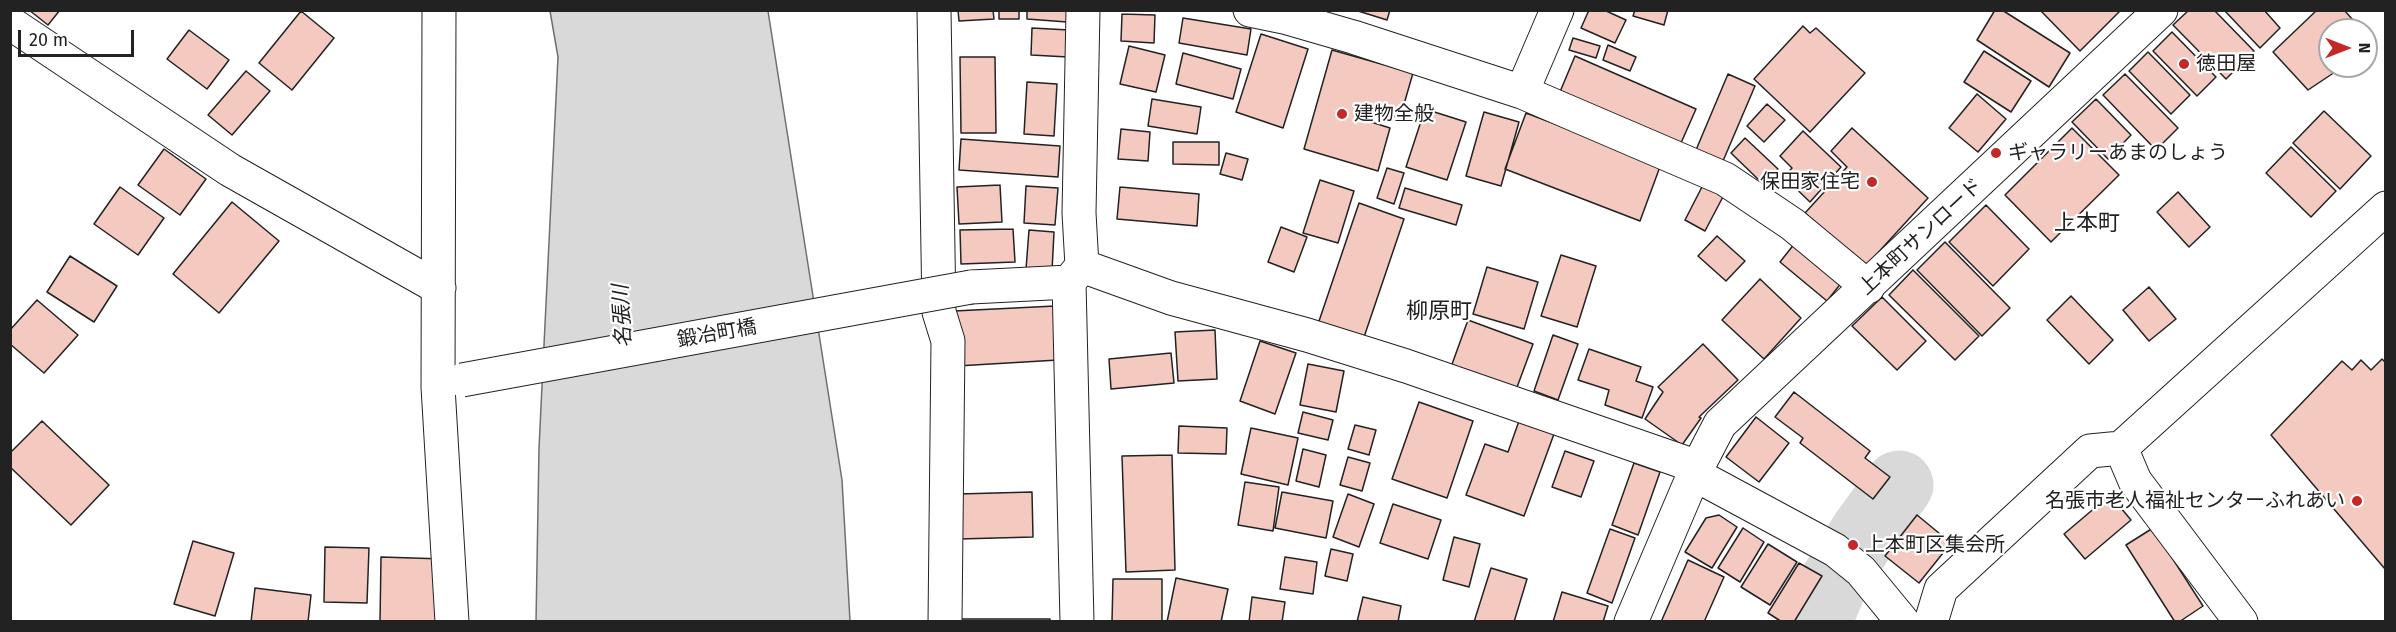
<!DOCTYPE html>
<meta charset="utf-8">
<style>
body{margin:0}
#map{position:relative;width:2396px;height:632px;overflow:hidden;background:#fff;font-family:"Fira Sans",sans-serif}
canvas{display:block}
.frame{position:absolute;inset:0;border:12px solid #222;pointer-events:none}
.north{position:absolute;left:2318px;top:18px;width:60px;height:60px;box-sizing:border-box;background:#fff;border:2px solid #a7a7a7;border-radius:50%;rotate:90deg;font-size:16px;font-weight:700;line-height:24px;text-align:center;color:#222}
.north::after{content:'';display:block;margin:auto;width:21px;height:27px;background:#c62828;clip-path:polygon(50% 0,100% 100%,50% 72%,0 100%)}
.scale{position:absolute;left:18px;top:30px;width:116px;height:27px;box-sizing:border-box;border:3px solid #222;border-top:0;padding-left:8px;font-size:18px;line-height:21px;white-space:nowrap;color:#222;-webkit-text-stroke:4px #fff;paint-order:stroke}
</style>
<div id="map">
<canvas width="2396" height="632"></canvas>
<div class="frame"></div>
<div class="north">N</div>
<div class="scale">20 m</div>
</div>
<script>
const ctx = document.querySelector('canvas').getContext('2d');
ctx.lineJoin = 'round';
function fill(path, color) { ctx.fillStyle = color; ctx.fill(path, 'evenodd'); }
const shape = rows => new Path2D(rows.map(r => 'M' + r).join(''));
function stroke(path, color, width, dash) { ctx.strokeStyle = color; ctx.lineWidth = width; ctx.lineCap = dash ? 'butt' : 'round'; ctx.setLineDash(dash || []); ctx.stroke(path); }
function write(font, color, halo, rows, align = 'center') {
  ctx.font = font + ' "Fira Sans","Noto Sans JP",sans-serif'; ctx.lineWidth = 4.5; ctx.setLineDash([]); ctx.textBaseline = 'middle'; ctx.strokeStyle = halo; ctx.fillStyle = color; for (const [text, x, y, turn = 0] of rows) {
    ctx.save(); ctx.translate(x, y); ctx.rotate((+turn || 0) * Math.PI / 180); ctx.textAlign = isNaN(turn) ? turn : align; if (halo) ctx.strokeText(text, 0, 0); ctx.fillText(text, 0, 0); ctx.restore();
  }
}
const water = shape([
 [550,11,768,11,842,480,850,621,536,622,539,448,558,57,550,11]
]);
fill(water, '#d9d9d9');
stroke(water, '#6f6f6f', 1.5);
stroke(shape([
 [1817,622,1834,582,1864,533,1899,485]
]), '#d9d9d9', 69);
const building = shape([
 [29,10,60,10,48,25,29,10],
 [958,10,993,10,994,19,959,21,958,10],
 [999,10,1019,10,1019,19,999,19,999,10],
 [1027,10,1068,10,1067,22,1027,19,1027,10],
 [1355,10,1390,10,1387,20,1355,10],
 [1589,10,1604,10,1626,20,1615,43,1581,28,1589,10],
 [1635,10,1668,10,1664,25,1633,16,1635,10],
 [1995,10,2002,10,2070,53,2049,87,1977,40,1995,10],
 [2040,10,2121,10,2080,51,2040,10],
 [2189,10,2214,10,2254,51,2226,79,2173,25,2189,10],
 [2224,10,2264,10,2280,28,2260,48,2224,10],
 [2317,10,2344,10,2362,30,2330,30,2330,66,2344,66,2308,90,2273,52,2317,10],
 [301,11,334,38,292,90,259,63,301,11],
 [1122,14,1155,15,1154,43,1121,41,1122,14],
 [1183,18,1251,29,1247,55,1179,43,1183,18],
 [1803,26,1810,33,1816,28,1865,73,1810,132,1754,79,1803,26],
 [1032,28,1069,30,1068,57,1031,55,1032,28],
 [189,30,229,60,207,89,167,59,189,30],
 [2172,32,2216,77,2197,96,2153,51,2172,32],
 [1261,34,1308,49,1283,128,1236,112,1261,34],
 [1573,38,1600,46,1596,58,1569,50,1573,38],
 [1608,45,1636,57,1630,71,1603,60,1608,45],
 [1129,46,1165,55,1156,92,1120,84,1129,46],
 [1332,50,1413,73,1400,118,1371,110,1368,121,1390,128,1378,171,1304,149,1332,50],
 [1984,51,2031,81,2011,112,1964,82,1984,51],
 [2148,52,2190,95,2171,114,2129,71,2148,52],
 [1183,53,1241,69,1233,99,1176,84,1183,53],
 [1575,56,1696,109,1677,152,1557,99,1575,56],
 [960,57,995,57,996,133,961,133,960,57],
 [246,71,270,91,232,135,208,115,246,71],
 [1728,74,1755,86,1723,161,1696,150,1728,74],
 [2125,74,2178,128,2156,150,2103,95,2125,74],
 [1027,82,1057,84,1054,136,1024,134,1027,82],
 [1977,94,2006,119,1978,152,1949,128,1977,94],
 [1152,99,1201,107,1197,134,1148,126,1152,99],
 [2096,99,2131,135,2108,159,2072,122,2096,99],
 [1767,104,1785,120,1764,142,1747,126,1767,104],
 [1425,109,1466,122,1447,180,1406,167,1425,109],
 [2324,111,2371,156,2340,189,2293,143,2324,111],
 [1484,112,1519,122,1501,186,1466,176,1484,112],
 [1526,113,1661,164,1640,221,1505,169,1526,113],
 [1852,128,1928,198,1864,268,1805,213,1847,167,1831,151,1852,128],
 [2072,128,2119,175,2051,242,2005,195,2072,128],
 [1121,129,1150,132,1148,161,1118,159,1121,129],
 [1803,131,1841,167,1810,202,1784,177,1792,168,1780,156,1803,131],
 [1745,138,1778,169,1763,184,1731,153,1745,138],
 [961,139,1060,146,1058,177,959,170,961,139],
 [1173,142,1219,142,1219,165,1173,164,1173,142],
 [2291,147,2336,191,2311,217,2266,173,2291,147],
 [164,149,206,179,180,215,138,185,164,149],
 [1226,153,1248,159,1242,180,1220,174,1226,153],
 [1387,168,1404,173,1394,204,1377,198,1387,168],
 [1320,180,1354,191,1338,243,1303,233,1320,180],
 [1705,181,1726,191,1705,231,1685,220,1705,181],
 [1000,185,1002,222,959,224,957,187,1000,185],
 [1026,186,1058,188,1055,225,1024,223,1026,186],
 [120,187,164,218,138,255,94,224,120,187],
 [1120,187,1199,194,1197,226,1117,219,1120,187],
 [1405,188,1462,205,1456,225,1399,208,1405,188],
 [2178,192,2210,227,2189,247,2157,212,2178,192],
 [232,202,279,241,219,313,173,274,232,202],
 [1359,203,1404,219,1361,346,1316,330,1359,203],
 [1986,205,2029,249,1993,286,1949,242,1986,205],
 [1281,227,1307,237,1294,272,1268,262,1281,227],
 [1013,229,1015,262,961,264,960,230,1013,229],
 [1029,230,1054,232,1052,271,1026,269,1029,230],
 [1717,236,1745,261,1726,281,1698,256,1717,236],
 [1945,242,2010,308,1982,336,1917,270,1945,242],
 [1795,243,1842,282,1827,301,1780,262,1795,243],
 [1561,255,1596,266,1577,327,1541,316,1561,255],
 [70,256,117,286,94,322,47,292,70,256],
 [1487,267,1538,282,1524,329,1473,314,1487,267],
 [1913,270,1979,336,1955,360,1889,295,1913,270],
 [1760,279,1801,318,1764,359,1722,320,1760,279],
 [2149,287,2176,319,2149,341,2123,310,2149,287],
 [2071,296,2113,340,2089,364,2047,320,2071,296],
 [1882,297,1926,341,1897,370,1852,326,1882,297],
 [37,300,78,335,44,373,10,344,10,330,37,300],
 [1055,306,1058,360,957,366,954,311,1055,306],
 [1468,320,1533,344,1516,390,1451,367,1468,320],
 [1215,330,1217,379,1178,381,1175,332,1215,330],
 [1553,335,1578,344,1558,400,1534,391,1553,335],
 [1260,341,1296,353,1275,414,1240,401,1260,341],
 [1703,344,1738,380,1699,417,1701,418,1682,445,1645,419,1663,392,1658,387,1703,344],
 [1589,349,1641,367,1636,381,1653,387,1642,418,1605,405,1609,390,1578,380,1589,349],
 [1171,353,1174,383,1111,389,1109,359,1171,353],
 [2382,359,2386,363,2385,569,2271,435,2342,361,2352,370,2361,360,2371,370,2382,359],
 [1308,364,1344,371,1336,412,1300,405,1308,364],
 [1794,392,1870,451,1865,458,1890,477,1873,499,1800,443,1803,438,1775,417,1794,392],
 [1419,402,1473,421,1447,498,1392,479,1419,402],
 [1303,412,1333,420,1328,440,1298,433,1303,412],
 [1756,417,1789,443,1759,482,1726,457,1756,417],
 [42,421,109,485,71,525,10,467,10,453,42,421],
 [1519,421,1554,434,1524,516,1466,495,1485,444,1508,452,1519,421],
 [1355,425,1376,430,1369,455,1348,449,1355,425],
 [1179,426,1227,428,1226,454,1178,453,1179,426],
 [1251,428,1298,438,1288,485,1241,474,1251,428],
 [1303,449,1326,455,1319,487,1296,481,1303,449],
 [1565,451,1594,461,1581,497,1552,487,1565,451],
 [1172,455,1175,570,1126,572,1122,456,1172,455],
 [1348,457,1370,463,1362,491,1340,485,1348,457],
 [1634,463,1660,472,1638,535,1612,525,1634,463],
 [1245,482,1279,487,1273,531,1238,525,1245,482],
 [1032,492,1033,537,959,539,958,494,1032,492],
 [1282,492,1333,501,1326,538,1275,528,1282,492],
 [1348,494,1374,504,1359,547,1333,537,1348,494],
 [2110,495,2131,520,2085,559,2064,534,2110,495],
 [1393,504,1441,520,1428,559,1380,543,1393,504],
 [1719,515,1737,527,1712,568,1685,552,1706,518,1719,515],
 [1917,515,1951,543,1919,583,1885,556,1917,515],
 [1743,528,1764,542,1740,582,1718,568,1743,528],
 [2153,528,2203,606,2179,622,2175,622,2126,545,2153,528],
 [1610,529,1635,538,1612,603,1587,593,1610,529],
 [1454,537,1480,544,1469,587,1443,580,1454,537],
 [193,541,234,553,215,616,174,604,193,541],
 [1768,544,1797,562,1770,605,1741,587,1768,544],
 [325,547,369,548,367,603,324,602,325,547],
 [1331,549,1353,554,1347,581,1325,576,1331,549],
 [381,557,444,559,442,622,380,622,381,557],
 [1285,557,1317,562,1313,594,1280,589,1285,557],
 [1688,560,1724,577,1704,622,1661,622,1688,560],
 [1799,563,1822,576,1794,622,1782,622,1768,613,1799,563],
 [1491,568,1527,579,1514,622,1474,622,1491,568],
 [1176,578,1228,589,1221,622,1167,622,1176,578],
 [1113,579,1162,579,1162,622,1112,622,1113,579],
 [255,588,311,595,308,622,251,622,255,588],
 [1562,592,1608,606,1603,622,1553,622,1562,592],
 [1252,597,1285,602,1282,622,1249,622,1252,597],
 [1363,597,1401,606,1398,622,1357,622,1363,597],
 [952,619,1050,619,1050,622,952,622,952,619]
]);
fill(building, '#f3c9c0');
stroke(building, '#222', 1.5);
const minor = shape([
 [439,10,438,387,452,622],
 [934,10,939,312,948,341,945,622],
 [1250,10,1284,17,1353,37,1522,92,1557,10],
 [10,23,230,170,439,288],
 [1522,92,1725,179,1792,224,1868,287],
 [1082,266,1171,298,1307,335,1406,366,1698,467],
 [971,287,1069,282],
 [2121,448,2135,481,2241,622],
 [1694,474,1835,550,1861,571,1903,622],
 [1077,622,1069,282,1082,266,1079,213,1083,10],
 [1631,622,1694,474,1720,424,2161,10],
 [1931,622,1941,589,2090,451,2121,448,2386,208]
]);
stroke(minor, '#222', 35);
stroke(minor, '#fff', 33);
const minorBridge = shape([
 [462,380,971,287]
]);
stroke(minorBridge, '#222', 35, []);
stroke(minorBridge, '#fff', 33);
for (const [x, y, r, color] of [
 [2184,64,6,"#c62828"],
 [1342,114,6,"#c62828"],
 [1996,153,6,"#c62828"],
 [1872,182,6,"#c62828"],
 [2357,501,6,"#c62828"],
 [1853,545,6,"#c62828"]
]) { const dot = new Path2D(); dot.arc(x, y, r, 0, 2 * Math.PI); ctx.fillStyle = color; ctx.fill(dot); stroke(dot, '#fff', 2); }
write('20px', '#222', '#fff', [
 ["徳田屋",2196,64],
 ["建物全般",1354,114],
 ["ギャラリーあまのしょう",2008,153],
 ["保田家住宅",1860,182,"right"],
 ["名張市老人福祉センターふれあい",2345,501,"right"],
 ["上本町区集会所",1865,545]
], 'left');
write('20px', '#222', '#fff', [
 ["上本町サンロード",1921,237,-43],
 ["鍛冶町橋",717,334,-10]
]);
write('italic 21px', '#222', '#fff', [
 ["名張川",623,316,-93]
]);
write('22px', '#222', '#fff', [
 ["上本町",2087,224],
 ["柳原町",1439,312]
]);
</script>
